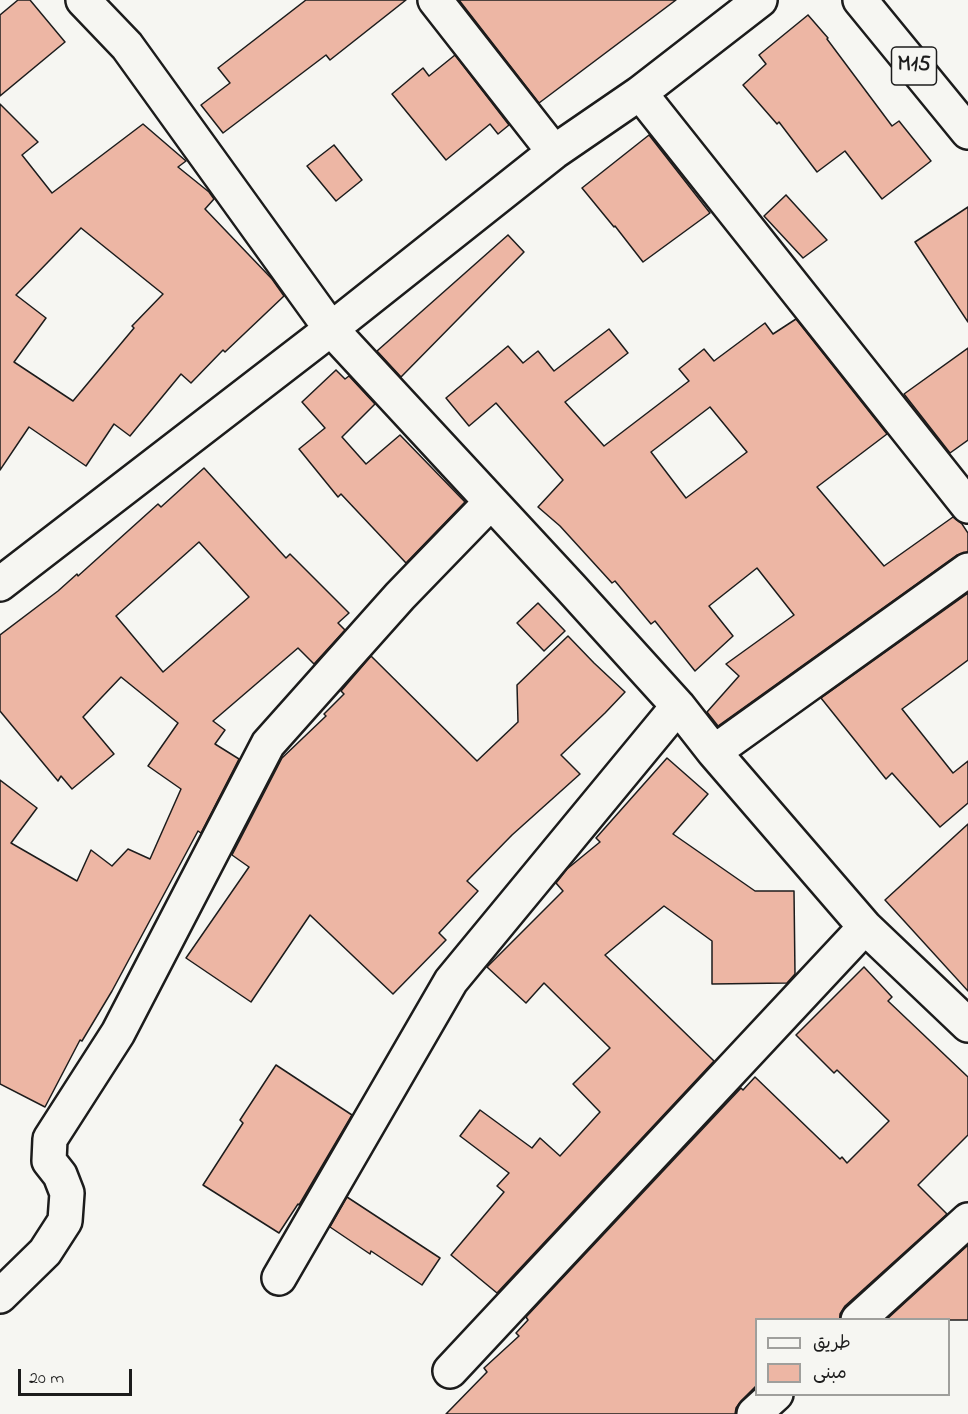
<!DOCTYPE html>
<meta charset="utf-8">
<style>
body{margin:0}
#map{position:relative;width:968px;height:1414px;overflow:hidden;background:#f6f6f2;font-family:"Indie Flower","Playpen Sans Arabic",sans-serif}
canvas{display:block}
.legend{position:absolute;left:755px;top:1318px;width:195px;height:78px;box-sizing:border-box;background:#f6f6f2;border:2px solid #9f9f9c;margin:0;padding:8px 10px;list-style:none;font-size:18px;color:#1c1c1c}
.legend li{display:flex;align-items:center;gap:12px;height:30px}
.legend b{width:30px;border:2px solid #9f9f9c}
.scale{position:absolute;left:18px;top:1369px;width:114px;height:27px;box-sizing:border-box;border:3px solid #1c1c1c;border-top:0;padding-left:8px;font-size:18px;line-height:21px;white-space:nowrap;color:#1c1c1c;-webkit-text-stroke:4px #f6f6f2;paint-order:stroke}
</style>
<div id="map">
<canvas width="968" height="1414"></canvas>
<ul class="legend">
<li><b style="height:8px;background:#f6f6f2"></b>طريق</li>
<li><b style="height:16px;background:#edb6a4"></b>مبنى</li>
</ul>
<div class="scale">20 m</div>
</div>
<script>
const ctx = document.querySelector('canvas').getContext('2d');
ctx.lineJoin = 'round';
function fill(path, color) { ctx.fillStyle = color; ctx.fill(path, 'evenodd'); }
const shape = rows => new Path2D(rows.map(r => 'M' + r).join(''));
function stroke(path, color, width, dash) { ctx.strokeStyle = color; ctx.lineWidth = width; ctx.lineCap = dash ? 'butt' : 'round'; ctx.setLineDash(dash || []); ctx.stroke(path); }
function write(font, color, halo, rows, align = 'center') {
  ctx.font = font + ' "Indie Flower",sans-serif'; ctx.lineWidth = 4.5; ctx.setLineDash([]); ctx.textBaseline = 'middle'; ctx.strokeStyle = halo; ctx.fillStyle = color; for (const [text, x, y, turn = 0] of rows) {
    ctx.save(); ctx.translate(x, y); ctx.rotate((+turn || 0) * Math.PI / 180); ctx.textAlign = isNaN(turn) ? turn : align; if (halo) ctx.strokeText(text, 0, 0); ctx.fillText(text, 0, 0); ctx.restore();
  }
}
const building = shape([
 [18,0,30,0,65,42,0,96,0,15,18,0],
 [306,0,406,0,330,60,326,55,223,133,201,105,230,83,218,68,306,0],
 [459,0,676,0,539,103,459,0],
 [808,15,828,38,827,39,892,126,899,121,931,161,882,199,845,151,817,172,779,122,777,124,743,85,766,64,759,55,808,15],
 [455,55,509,125,498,134,490,124,446,160,392,94,423,68,429,76,455,55],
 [0,104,38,142,22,155,52,193,143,124,186,161,178,167,209,192,214,199,205,209,272,279,284,296,225,352,223,350,191,383,181,374,130,436,114,424,86,466,29,427,0,470,0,104],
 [81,228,163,294,132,326,134,328,73,401,14,362,46,318,16,295,81,228],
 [649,135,710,213,643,262,615,226,614,227,582,188,649,135],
 [334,145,362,180,336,201,307,166,334,145],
 [786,195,827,240,803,258,764,216,786,195],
 [968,207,968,322,915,242,968,207],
 [508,235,524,252,401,377,377,351,508,235],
 [796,319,887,434,817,487,884,566,953,517,962,524,968,533,968,552,957,555,718,726,707,712,739,676,726,664,794,615,757,568,709,606,733,636,695,671,655,621,651,624,615,581,612,583,560,526,538,507,563,480,496,403,469,426,446,398,508,346,523,363,538,351,554,371,609,329,628,353,565,402,604,446,689,381,679,369,704,349,714,361,765,323,773,334,796,319],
 [710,407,747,452,686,498,651,452,710,407],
 [968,348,968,440,950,453,904,394,968,348],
 [336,370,345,379,349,376,375,404,342,437,366,464,400,435,465,502,406,563,341,494,338,497,299,449,325,428,302,402,336,370],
 [204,468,286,558,290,554,349,613,338,623,345,630,314,664,298,648,213,721,225,730,215,744,239,759,201,833,198,831,112,991,82,1041,80,1040,45,1107,0,1084,0,780,37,808,11,843,77,881,91,850,112,866,128,849,150,859,181,789,148,766,178,723,121,677,83,717,114,754,72,789,61,776,58,781,0,711,0,635,58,591,77,574,78,576,158,504,161,507,204,468],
 [199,542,249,597,163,672,116,616,199,542],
 [968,593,968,660,902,709,953,773,968,761,968,803,940,827,892,773,886,779,821,698,968,593],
 [538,603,565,631,544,651,517,623,538,603],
 [568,636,594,663,625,692,605,713,561,755,580,774,512,835,467,881,478,891,439,933,446,940,393,994,310,915,251,1002,186,958,249,867,232,855,282,758,326,716,324,714,344,694,341,691,371,656,477,761,518,722,517,685,568,636],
 [667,758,708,794,673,834,755,891,794,891,795,974,787,983,712,984,712,941,664,906,605,955,714,1061,497,1293,451,1255,504,1192,497,1186,509,1173,460,1136,480,1110,532,1148,540,1138,560,1156,600,1112,573,1084,610,1048,544,983,526,1003,487,967,563,891,556,883,567,869,600,842,596,838,667,758],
 [968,824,968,991,885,900,968,824],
 [864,967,892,997,888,1001,968,1077,968,1135,918,1185,947,1214,845,1306,840,1314,840,1320,756,1320,756,1386,741,1401,736,1408,735,1414,446,1414,487,1372,484,1368,519,1336,516,1333,528,1320,526,1317,741,1088,743,1090,755,1077,840,1159,842,1157,847,1163,889,1121,837,1070,834,1073,796,1035,864,967],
 [276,1065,352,1115,299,1205,298,1204,279,1233,203,1185,243,1123,240,1120,276,1065],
 [347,1197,440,1258,422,1285,371,1251,370,1254,330,1227,347,1197],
 [968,1245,968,1320,886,1320,968,1245]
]);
fill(building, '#edb6a4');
stroke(building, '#1c1c1c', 1.5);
const minor = shape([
 [83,0,127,46,331,329,572,589,678,706,714,752,865,927,968,1025],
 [435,0,554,152],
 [640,93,968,506],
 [0,584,331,329,554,152,640,93,760,0],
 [714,752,968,570],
 [279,1278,451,981,678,706],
 [0,1296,45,1252,65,1221,67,1193,60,1175,49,1161,50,1139,118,1033,268,744,400,596,491,502],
 [858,1320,968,1220],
 [450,1371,865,927],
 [754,1414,776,1394]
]);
const highway = shape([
 [860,0,968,132]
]);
stroke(minor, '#1c1c1c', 38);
stroke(highway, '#1c1c1c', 38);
stroke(minor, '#f6f6f2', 33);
stroke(highway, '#f6f6f2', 33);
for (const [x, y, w] of [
 [914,66,45]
]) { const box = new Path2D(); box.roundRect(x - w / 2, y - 19, w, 38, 4.5); ctx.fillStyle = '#f6f6f2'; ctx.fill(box); stroke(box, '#1c1c1c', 1.5); }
write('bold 22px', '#1c1c1c', null, [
 ["M15",914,66]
]);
</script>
